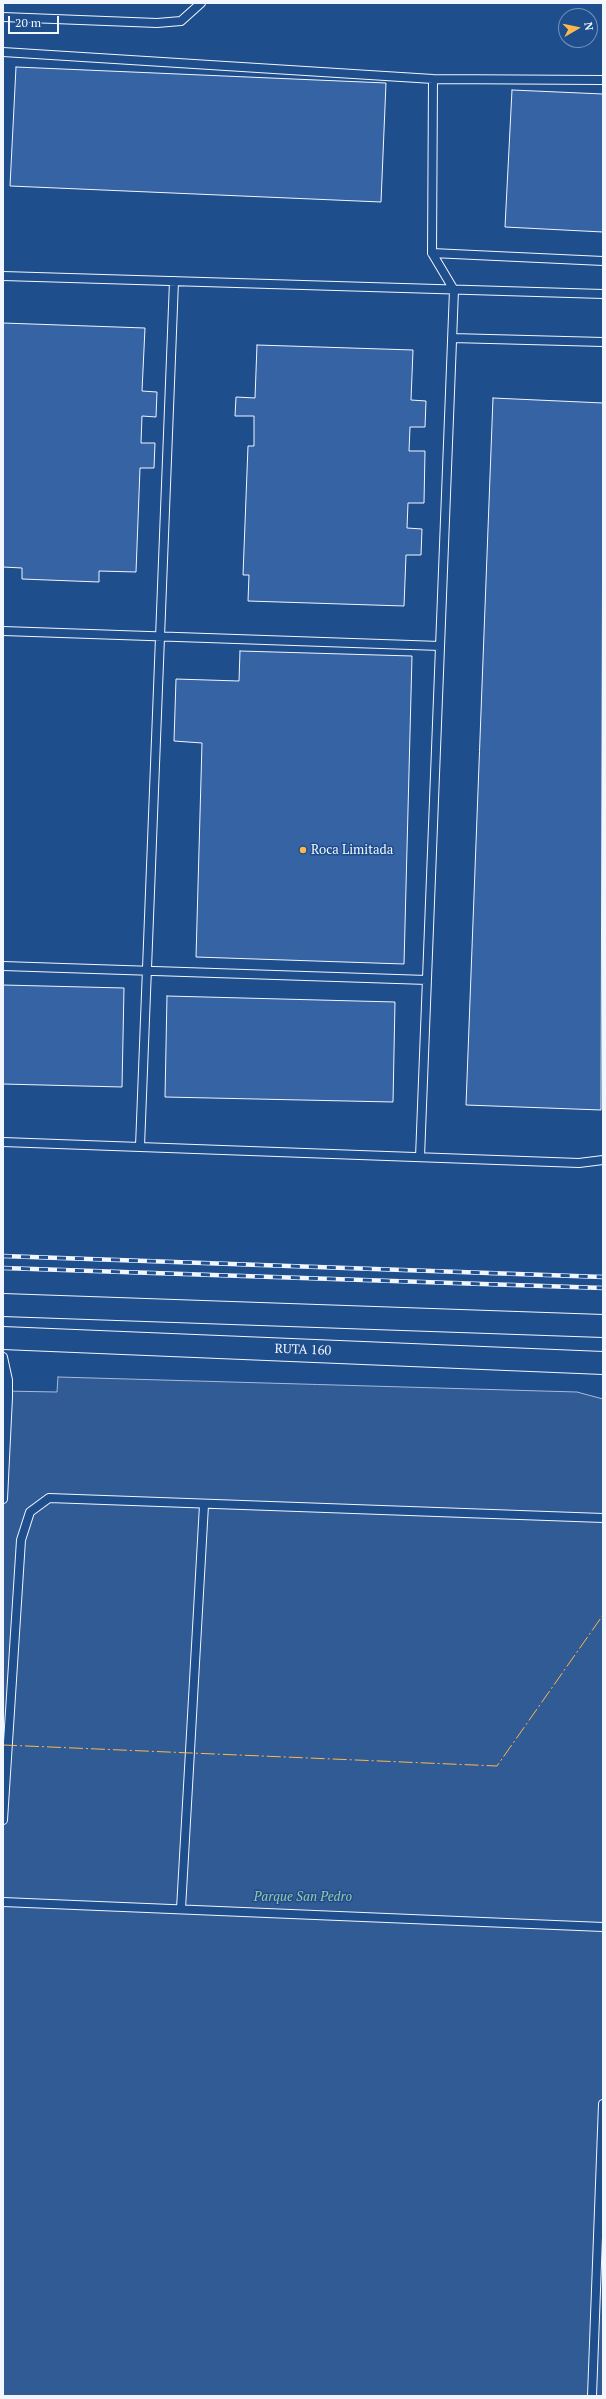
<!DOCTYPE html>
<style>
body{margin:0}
#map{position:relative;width:606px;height:2399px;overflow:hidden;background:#1f4e8c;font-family:"PT Serif",serif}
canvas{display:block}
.frame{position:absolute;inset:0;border:4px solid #f2f6ff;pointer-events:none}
.north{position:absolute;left:558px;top:8px;width:40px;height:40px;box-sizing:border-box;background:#1f4e8c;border:1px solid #7391ba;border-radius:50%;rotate:81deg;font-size:11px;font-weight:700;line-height:16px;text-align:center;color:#f2f6ff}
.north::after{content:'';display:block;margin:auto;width:14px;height:18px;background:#ffb74d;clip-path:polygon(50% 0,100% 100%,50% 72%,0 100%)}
.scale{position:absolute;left:8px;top:16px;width:51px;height:18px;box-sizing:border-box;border:2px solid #f2f6ff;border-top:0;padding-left:5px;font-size:12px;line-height:14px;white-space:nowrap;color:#f2f6ff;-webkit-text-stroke:3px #1f4e8c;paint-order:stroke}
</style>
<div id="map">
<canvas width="606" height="2399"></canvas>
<div class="frame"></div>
<div class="north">N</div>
<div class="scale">20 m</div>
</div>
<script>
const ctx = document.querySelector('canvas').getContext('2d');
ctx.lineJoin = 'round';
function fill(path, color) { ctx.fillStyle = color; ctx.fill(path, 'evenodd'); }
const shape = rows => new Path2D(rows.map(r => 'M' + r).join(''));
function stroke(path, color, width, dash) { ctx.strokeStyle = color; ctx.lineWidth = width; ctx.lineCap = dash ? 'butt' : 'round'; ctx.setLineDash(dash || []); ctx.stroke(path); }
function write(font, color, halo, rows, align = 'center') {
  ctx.font = font + ' "PT Serif",serif'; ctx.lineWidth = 3; ctx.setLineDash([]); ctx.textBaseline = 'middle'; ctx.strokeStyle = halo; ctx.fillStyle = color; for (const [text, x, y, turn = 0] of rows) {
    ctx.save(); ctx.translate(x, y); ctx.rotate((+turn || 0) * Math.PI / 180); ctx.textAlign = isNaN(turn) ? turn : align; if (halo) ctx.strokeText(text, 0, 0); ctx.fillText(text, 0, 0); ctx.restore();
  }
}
const built = shape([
 [58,1377,577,1392,603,1399,603,2396,3,2396,3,1391,57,1392,58,1377]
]);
fill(built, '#305b95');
stroke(built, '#a8bbd7', 1);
const building = shape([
 [16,67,386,83,381,202,10,186,16,67],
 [512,90,603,94,603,232,505,227,512,90],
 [3,323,145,328,142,391,157,392,156,417,142,416,141,443,155,443,154,468,140,468,136,572,99,571,99,582,22,579,22,568,3,567,3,323],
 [257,345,413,350,411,400,426,401,425,427,410,427,409,451,425,451,424,503,408,503,407,528,422,529,421,555,406,555,404,606,248,601,249,575,243,575,248,446,254,446,254,416,235,416,236,397,255,398,257,345],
 [493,398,603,403,601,1110,466,1105,493,398],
 [240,651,412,656,404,964,196,957,202,743,174,741,176,679,239,681,240,651],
 [3,985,124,988,122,1087,3,1084,3,985],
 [167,996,395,1002,393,1102,165,1097,167,996]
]);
fill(building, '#3563a3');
stroke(building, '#f2f6ff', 1);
const service = shape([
 [3,17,157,23,181,21,201,3],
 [3,52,433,79,603,80],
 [432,253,603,261],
 [3,276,603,294],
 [452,338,603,342],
 [3,631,440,646],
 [3,966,427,980],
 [3,1142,579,1163,603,1160],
 [140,1146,174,281],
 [420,1157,454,290,432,253,433,79],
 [3,1357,8,1380,8,1397,3,1499],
 [3,1820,21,1540,30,1512,49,1498,603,1518],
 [3,1902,603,1927],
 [181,1909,204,1505],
 [592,2396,603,2104]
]);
const trunk = shape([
 [3,1305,603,1326],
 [3,1338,603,1363]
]);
stroke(service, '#f2f6ff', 10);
stroke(trunk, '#f2f6ff', 24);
stroke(service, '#1f4e8c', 8);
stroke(trunk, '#1f4e8c', 22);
const rail = shape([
 [3,1256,603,1277],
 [3,1268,603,1288]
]);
stroke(rail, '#f2f6ff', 4.5);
stroke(rail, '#1f4e8c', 3, [9]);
stroke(shape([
 [3,1745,497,1766,603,1615]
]), '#ffb74d', 1, [14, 3, 2, 3]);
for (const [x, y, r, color] of [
 [303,850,4,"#ffb74d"]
]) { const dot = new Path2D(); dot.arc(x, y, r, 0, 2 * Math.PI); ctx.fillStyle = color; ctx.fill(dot); stroke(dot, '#1f4e8c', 1.5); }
write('13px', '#f2f6ff', '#1f4e8c', [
 ["Roca Limitada",311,850]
], 'left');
write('13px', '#f2f6ff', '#1f4e8c', [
 ["RUTA 160",303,1350,2]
]);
write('italic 13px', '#97c8a6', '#1f4e8c', [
 ["Parque San Pedro",303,1897]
]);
</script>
